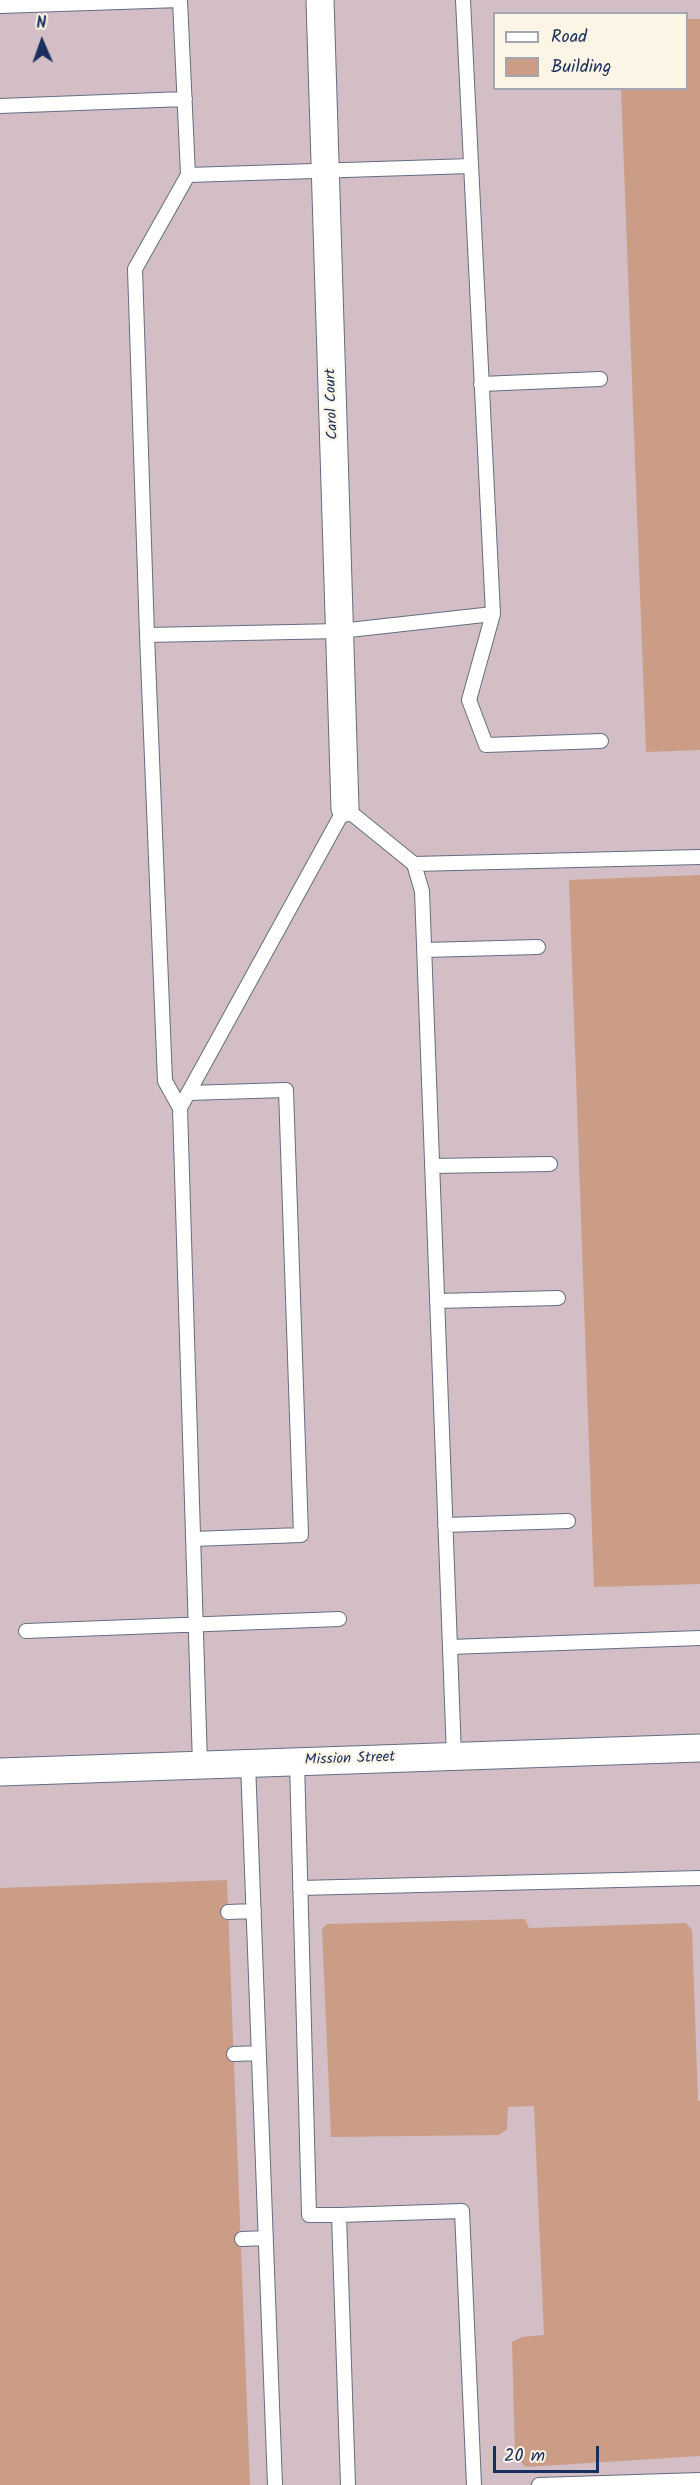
<!DOCTYPE html>
<style>
body{margin:0}
#map{position:relative;width:700px;height:2485px;overflow:hidden;background:#ede3c2;font-family:Kalam,sans-serif}
canvas{display:block}
.legend{position:absolute;left:493px;top:12px;width:195px;height:78px;box-sizing:border-box;background:#fcf5e5;border:2px solid #a2a6af;margin:0;padding:8px 10px;list-style:none;font-size:18px;color:#1b2f5e}
.legend li{display:flex;align-items:center;gap:12px;height:30px}
.legend b{width:30px;border:2px solid #a2a6af}
.north{position:absolute;left:12px;top:12px;width:60px;height:60px;-webkit-text-stroke:4px #fcf5e5;paint-order:stroke;rotate:358deg;font-size:16px;font-weight:700;line-height:24px;text-align:center;color:#1b2f5e}
.north::after{content:'';display:block;margin:auto;width:21px;height:27px;background:#1b2f5e;clip-path:polygon(50% 0,100% 100%,50% 72%,0 100%)}
.scale{position:absolute;left:493px;top:2446px;width:106px;height:27px;box-sizing:border-box;border:3px solid #1b2f5e;border-top:0;padding-left:8px;font-size:18px;line-height:21px;white-space:nowrap;color:#1b2f5e;-webkit-text-stroke:4px #fcf5e5;paint-order:stroke}
</style>
<div id="map">
<canvas width="700" height="2485"></canvas>
<ul class="legend">
<li><b style="height:8px;background:#fff"></b>Road</li>
<li><b style="height:16px;background:#cb9d87"></b>Building</li>
</ul>
<div class="north">N</div>
<div class="scale">20 m</div>
</div>
<script>
const ctx = document.querySelector('canvas').getContext('2d');
ctx.lineJoin = 'round';
function fill(path, color) { ctx.fillStyle = color; ctx.fill(path, 'evenodd'); }
const shape = rows => new Path2D(rows.map(r => 'M' + r).join(''));
function stroke(path, color, width, dash) { ctx.strokeStyle = color; ctx.lineWidth = width; ctx.lineCap = dash ? 'butt' : 'round'; ctx.setLineDash(dash || []); ctx.stroke(path); }
function write(font, color, halo, rows, align = 'center') {
  ctx.font = font + ' Kalam,sans-serif'; ctx.lineWidth = 4.5; ctx.setLineDash([]); ctx.textBaseline = 'middle'; ctx.strokeStyle = halo; ctx.fillStyle = color; for (const [text, x, y, turn = 0] of rows) {
    ctx.save(); ctx.translate(x, y); ctx.rotate((+turn || 0) * Math.PI / 180); ctx.textAlign = isNaN(turn) ? turn : align; if (halo) ctx.strokeText(text, 0, 0); ctx.fillText(text, 0, 0); ctx.restore();
  }
}
fill(shape([
 [0,0,700,0,700,2485,0,2485],
 [494,14,686,14,686,88,494,88]
]), '#d2bec4');
fill(shape([
 [686,19,700,19,700,750,646,752,621,88,686,88],
 [700,875,700,1584,594,1587,569,880],
 [227,1880,250,2485,0,2485,0,1888],
 [525,1919,529,1928,686,1923,692,1930,698,2101,700,2101,700,2456,526,2467,515,2457,512,2342,522,2337,544,2335,534,2106,508,2107,507,2129,499,2135,331,2137,322,1929,327,1924]
]), '#cb9d87');
const service = shape([
 [463,0,493,614,469,700,486,745,601,741],
 [0,6,180,0,188,175,471,166],
 [0,106,185,99],
 [481,384,600,379],
 [147,635,135,269,188,175],
 [414,864,700,857],
 [424,950,538,947],
 [188,1093,286,1090,301,1535,193,1539],
 [180,1108,165,1081,147,635,340,631,493,614],
 [432,1166,550,1164],
 [437,1301,558,1298],
 [445,1525,568,1521],
 [26,1631,339,1619],
 [450,1647,700,1638],
 [297,1762,309,2215,339,2215,348,2485],
 [248,1763,275,2485],
 [200,1765,180,1108,345,808,414,864,422,891,454,1756],
 [300,1888,700,1878],
 [228,1912,254,1911],
 [234,2054,259,2053],
 [339,2215,462,2211,474,2485],
 [242,2239,266,2238],
 [539,2485,700,2480]
]);
const minor = shape([
 [320,0,345,808],
 [0,1772,700,1748]
]);
stroke(service, '#646e81', 16);
stroke(minor, '#646e81', 29);
stroke(service, '#fff', 14);
stroke(minor, '#fff', 27);
write('15px', '#1b2f5e', '#fcf5e5', [
 ["Carol Court",333,404,-92],
 ["Mission Street",350,1760,-2]
]);
</script>
